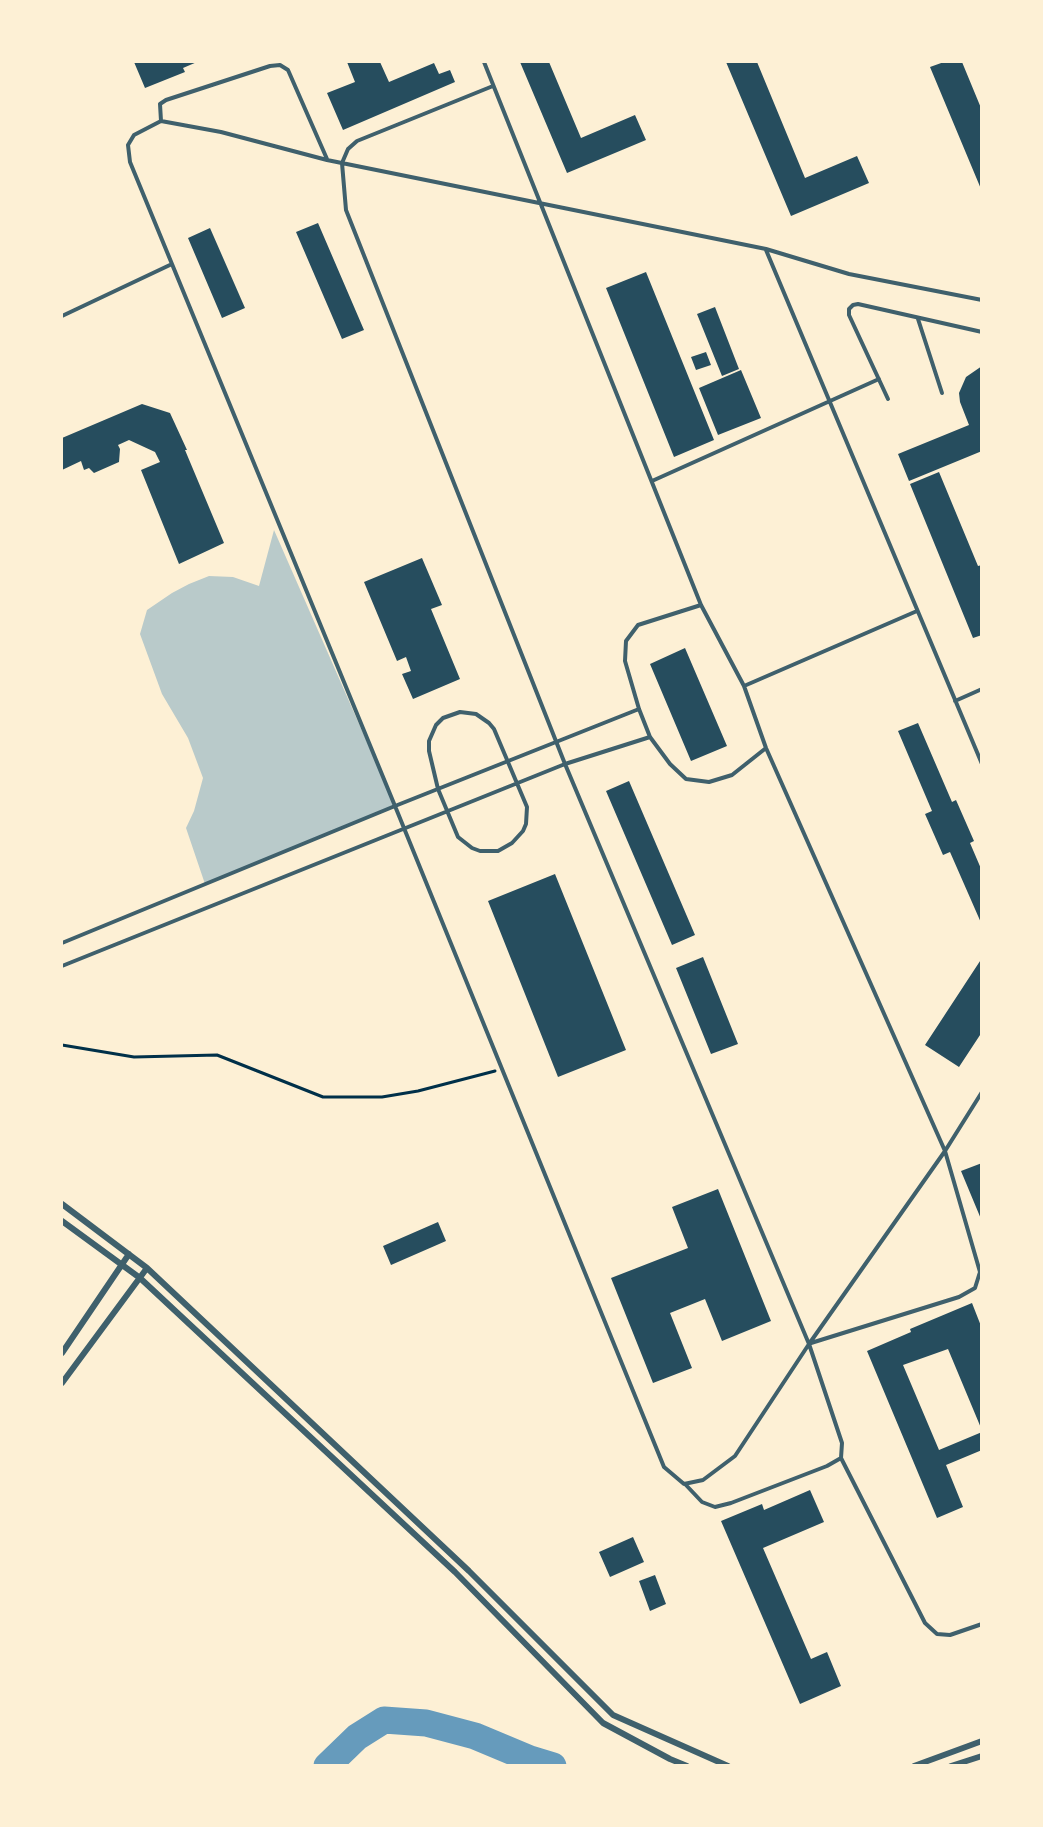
<!DOCTYPE html>
<style>
body{margin:0}
#map{position:relative;width:1043px;height:1827px;overflow:hidden;background:#fdf0d5;font-family:Georgia,serif}
canvas{display:block}
.frame{position:absolute;inset:0;border:63px solid #fdf0d5;pointer-events:none}
</style>
<div id="map">
<canvas width="1043" height="1827"></canvas>
<div class="frame"></div>
</div>
<script>
const ctx = document.querySelector('canvas').getContext('2d');
ctx.lineJoin = 'round';
function fill(path, color) { ctx.fillStyle = color; ctx.fill(path, 'evenodd'); }
const shape = rows => new Path2D(rows.map(r => 'M' + r).join(''));
function stroke(path, color, width, dash) { ctx.strokeStyle = color; ctx.lineWidth = width; ctx.lineCap = dash ? 'butt' : 'round'; ctx.setLineDash(dash || []); ctx.stroke(path); }
fill(shape([
 [274,530,395,806,205,884,186,828,194,811,203,778,188,738,162,694,140,634,147,610,172,593,189,584,209,576,233,577,259,586]
]), '#b9caca');
stroke(shape([
 [327,1766,357,1737,384,1720,426,1723,475,1736,530,1759,553,1766]
]), '#669bbc', 27);
fill(shape([
 [134,62,197,62,183,68,185,72,145,88],
 [347,62,380,62,389,82,434,63,439,74,450,70,455,82,343,130,327,93,355,82],
 [520,62,549,62,581,138,635,115,646,140,567,173],
 [726,62,757,62,805,178,857,156,869,183,791,216],
 [944,62,962,62,981,108,981,189,930,67],
 [318,223,364,330,342,339,296,232],
 [210,228,245,308,222,318,188,238],
 [646,272,714,440,674,457,606,288],
 [715,307,739,369,722,376,697,314],
 [706,352,711,365,696,370,691,357],
 [982,366,982,451,909,481,898,454,969,425,960,402,959,393,966,377],
 [741,370,761,418,718,435,699,388],
 [142,404,170,413,187,450,185,450,224,543,179,564,141,470,160,462,155,452,129,440,118,445,120,449,119,462,94,473,89,468,84,470,81,461,62,470,62,438],
 [939,472,978,566,982,565,982,635,973,638,910,484],
 [422,558,442,605,431,609,460,679,413,699,402,674,411,671,406,657,397,661,364,582],
 [685,648,727,746,691,761,650,664],
 [918,723,952,802,956,800,974,841,970,843,982,871,982,925,950,852,943,855,925,814,932,811,898,731],
 [629,781,695,935,672,945,606,791],
 [555,874,626,1050,558,1077,488,901],
 [703,957,738,1044,711,1054,676,968],
 [982,958,982,1032,959,1067,925,1045],
 [982,1163,982,1219,981,1219,961,1171],
 [718,1189,771,1321,722,1341,705,1299,670,1313,692,1368,653,1383,611,1278,688,1248,672,1207],
 [438,1222,446,1241,391,1265,383,1246],
 [972,1303,981,1326,981,1428,948,1349,903,1365,939,1450,982,1432,982,1450,946,1465,963,1507,937,1518,867,1351,911,1332,910,1329],
 [810,1490,824,1522,763,1548,811,1659,827,1652,841,1686,800,1704,721,1521,762,1504,764,1510],
 [633,1537,644,1562,610,1577,599,1552],
 [655,1575,666,1604,650,1611,639,1581]
]), '#264d5e');
stroke(shape([
 [62,1045,134,1057,217,1055,323,1097,382,1097,418,1091,495,1071]
]), '#003049', 3);
stroke(shape([
 [484,62,701,605,744,686,766,748,945,1151,980,1272,975,1288,959,1297,811,1343],
 [493,86,357,141,348,149,342,163,346,210,565,764,809,1344,842,1443,841,1458,827,1466,731,1503,715,1507,702,1502,685,1484],
 [161,121,160,104,166,100,270,66,280,65,288,70,327,159],
 [766,250,982,764],
 [982,300,849,274,766,249,327,160,221,132,161,121,134,135,128,145,130,162,395,806,664,1467,684,1484,703,1480,735,1456,809,1344,945,1151,982,1092],
 [62,316,172,264],
 [918,319,942,393],
 [888,399,849,315,849,309,853,305,858,304,982,332],
 [652,481,879,379],
 [701,605,638,625,626,641,625,661,639,709,650,737,670,764,686,779,709,782,732,775,766,748],
 [744,686,917,611],
 [955,701,982,689],
 [460,712,476,714,489,723,494,729,527,807,526,824,523,831,512,843,498,851,480,851,472,848,458,837,438,789,429,751,429,741,436,725,443,718,460,712],
 [62,943,395,806,639,709],
 [62,966,565,764,650,737],
 [841,1458,925,1623,937,1634,950,1635,982,1624]
]), '#3f606c', 4);
stroke(shape([
 [62,1204,147,1268,469,1571,613,1715,728,1766],
 [62,1221,140,1278,455,1572,603,1723,670,1759,687,1766],
 [62,1353,129,1254],
 [62,1383,147,1268],
 [914,1766,982,1741],
 [951,1766,982,1756]
]), '#3f606c', 6);
</script>
